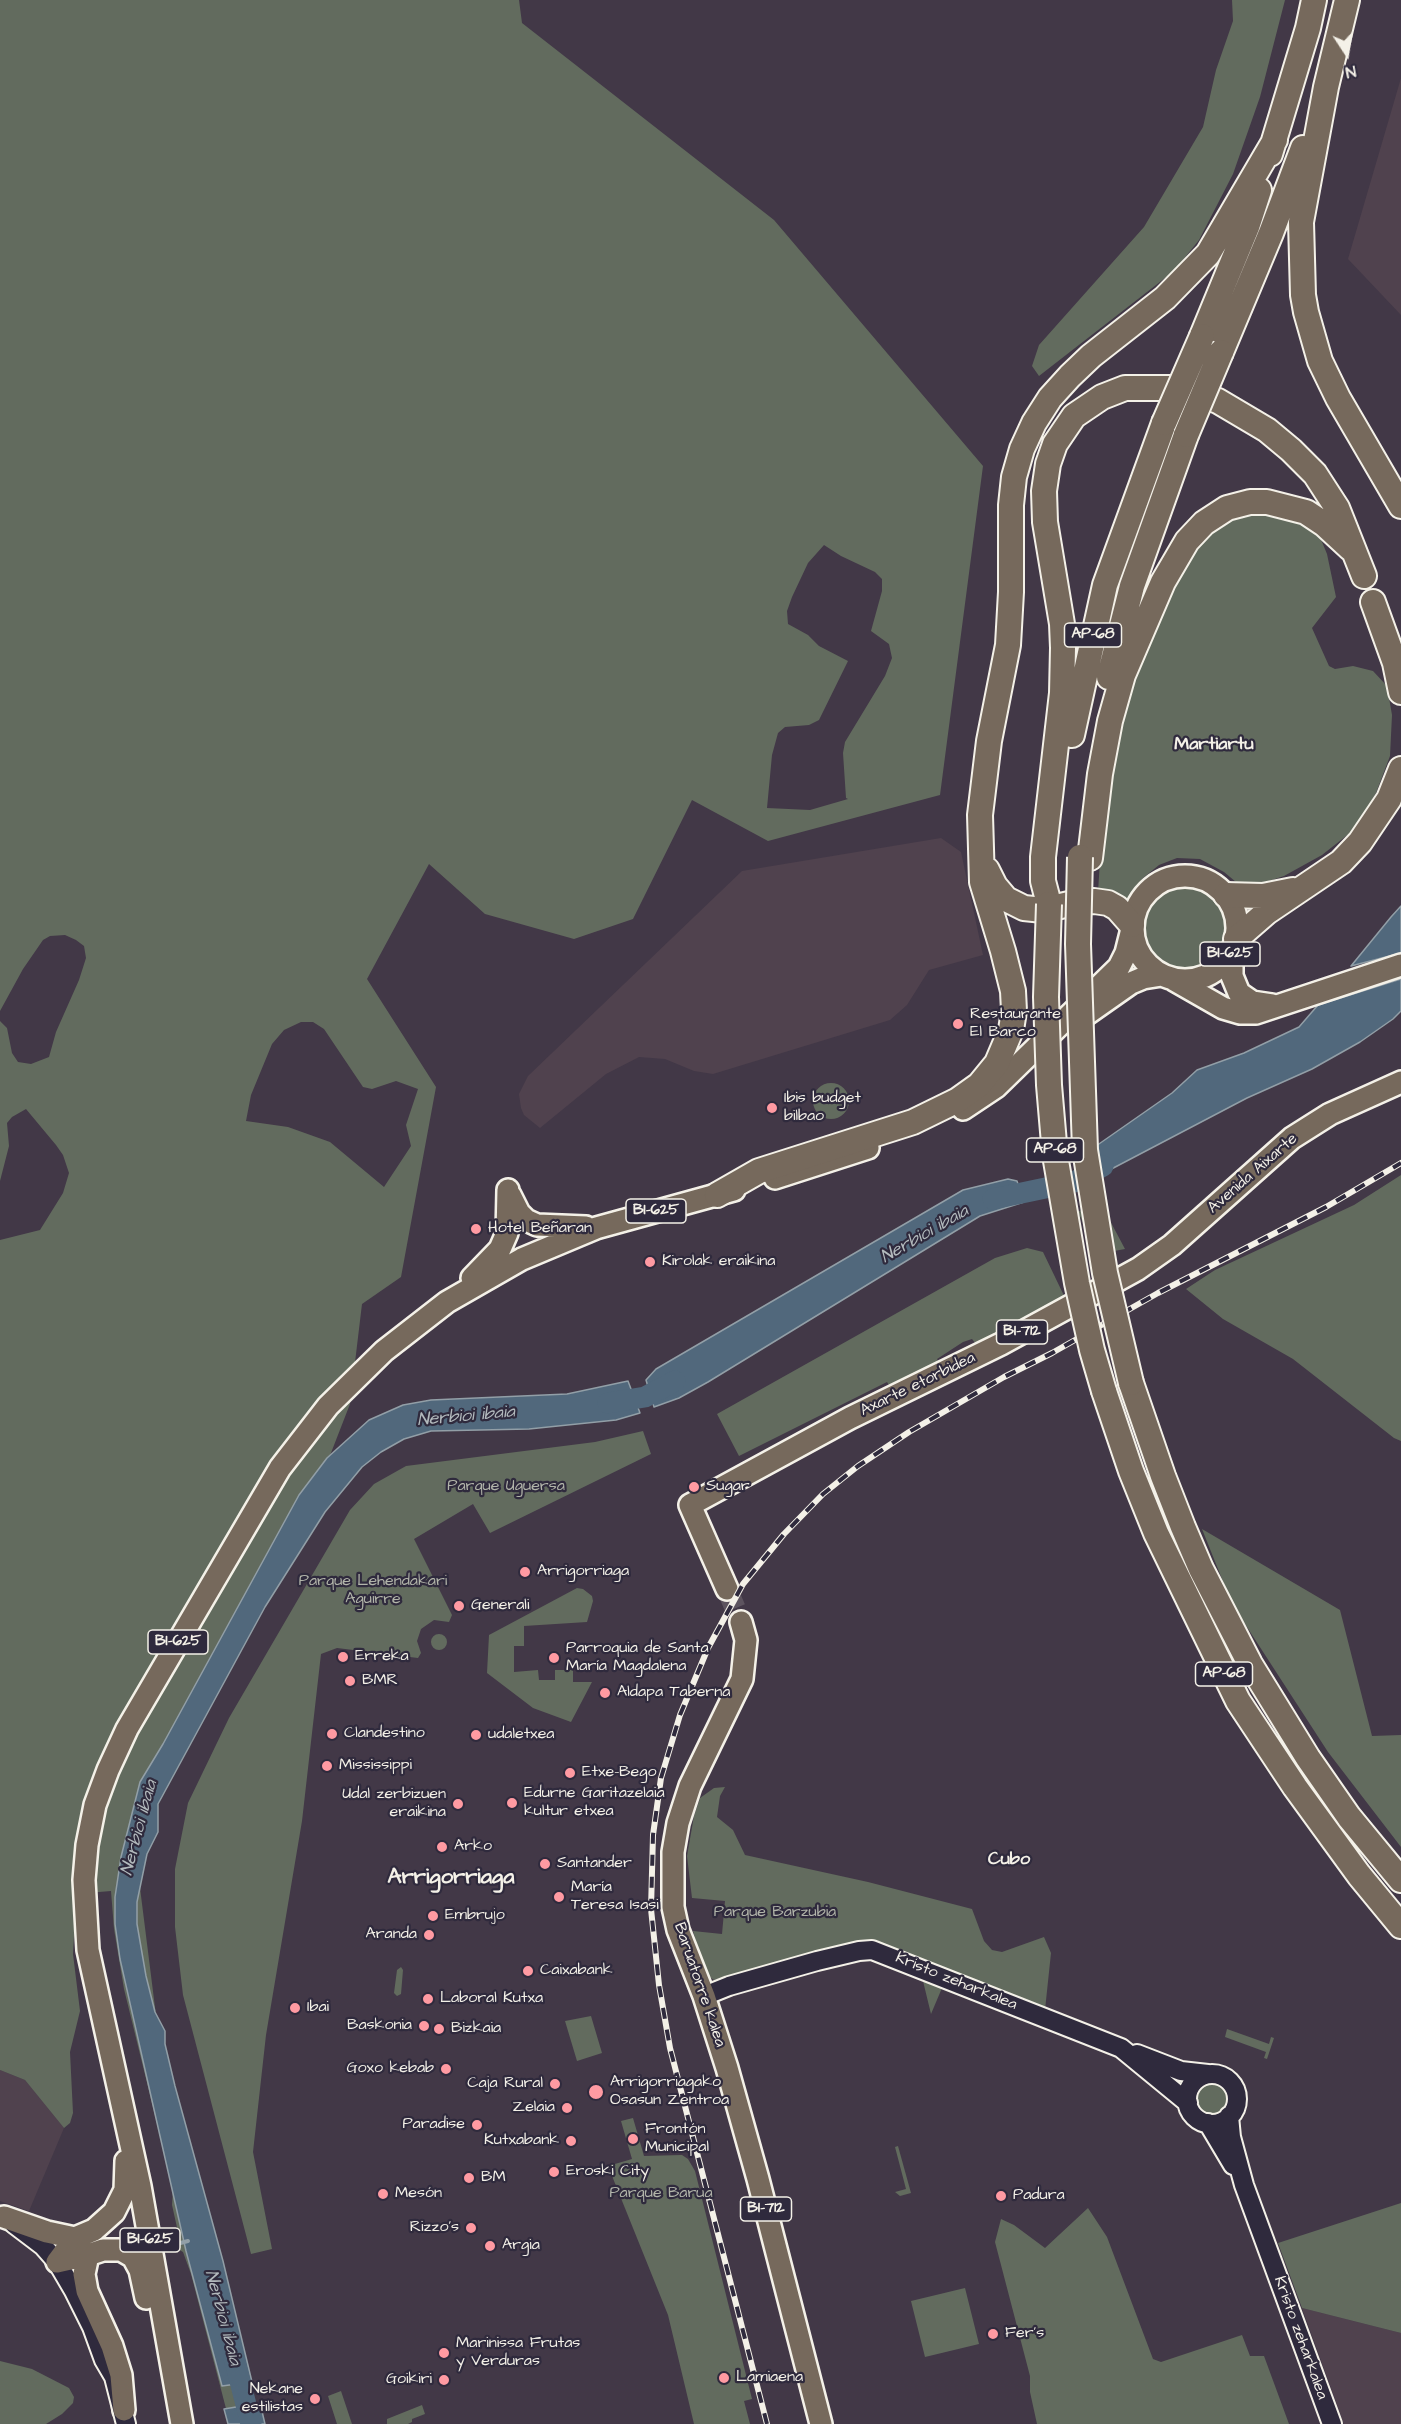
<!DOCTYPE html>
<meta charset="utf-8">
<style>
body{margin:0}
#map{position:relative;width:1401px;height:2424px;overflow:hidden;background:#423847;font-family:"Architects Daughter",sans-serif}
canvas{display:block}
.north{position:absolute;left:1317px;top:24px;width:60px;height:60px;-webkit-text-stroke:4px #2f2a3d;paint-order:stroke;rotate:168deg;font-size:16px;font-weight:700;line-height:24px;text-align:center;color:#f4f1e8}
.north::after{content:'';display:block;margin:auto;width:21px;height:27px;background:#f4f1e8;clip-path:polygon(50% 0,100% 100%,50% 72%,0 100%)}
</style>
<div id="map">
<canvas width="1401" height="2424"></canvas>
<div class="north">N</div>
</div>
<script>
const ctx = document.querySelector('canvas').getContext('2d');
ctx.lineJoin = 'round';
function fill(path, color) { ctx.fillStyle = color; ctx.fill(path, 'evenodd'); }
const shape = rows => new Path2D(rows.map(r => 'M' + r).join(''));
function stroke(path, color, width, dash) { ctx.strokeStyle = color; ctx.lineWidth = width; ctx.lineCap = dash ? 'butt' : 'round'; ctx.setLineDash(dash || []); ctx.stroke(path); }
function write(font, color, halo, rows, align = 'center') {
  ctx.font = font + ' "Architects Daughter",sans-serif'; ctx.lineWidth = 4.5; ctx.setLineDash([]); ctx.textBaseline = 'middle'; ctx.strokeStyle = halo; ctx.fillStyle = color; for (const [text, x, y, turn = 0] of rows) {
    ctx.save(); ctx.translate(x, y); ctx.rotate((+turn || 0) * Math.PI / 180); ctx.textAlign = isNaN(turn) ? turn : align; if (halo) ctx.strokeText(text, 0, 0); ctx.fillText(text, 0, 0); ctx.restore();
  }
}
fill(shape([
 [1401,78,1401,315,1348,259],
 [941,838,961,852,983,955,929,970,907,1005,890,1020,713,1074,694,1071,665,1059,639,1057,606,1074,540,1128,524,1115,521,1108,519,1094,528,1076,742,871],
 [0,2070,25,2080,64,2128,29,2211,0,2201],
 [1302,2308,1401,2333,1401,2424,1344,2424]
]), '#50424e');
fill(shape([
 [0,0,519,0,522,23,774,220,983,466,940,795,768,841,692,800,633,919,574,939,485,914,429,864,367,979,436,1087,401,1277,362,1304,350,1404,296,1543,135,1848,163,2071,249,2424,230,2424,191,2274,183,2252,172,2246,178,2232,172,2205,173,2189,124,1989,114,1929,111,1891,87,1893,78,1906,75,1918,73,1954,80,2011,70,2052,73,2113,70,2123,64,2128,25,2080,0,2070,0,1240,40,1230,63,1193,69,1173,63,1155,56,1145,26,1109,12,1117,7,1123,9,1146,0,1181,0,1021,7,1028,12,1053,18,1062,31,1064,49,1057,56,1032,79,980,86,958,84,946,76,940,65,935,50,936,43,940,23,969,0,1011],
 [824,545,841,556,875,572,882,579,882,591,871,631,889,644,892,658,885,676,845,742,843,753,846,798,848,799,810,810,767,808,772,755,778,733,785,727,809,725,819,720,848,661,819,646,808,635,788,624,787,611,792,597,808,563],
 [301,1022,313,1022,324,1029,363,1087,372,1089,396,1081,418,1089,406,1125,411,1146,384,1187,330,1142,288,1127,246,1121,251,1095,272,1044,284,1030],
 [1232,0,1285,0,1260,97,1233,174,1199,240,1174,271,1039,376,1032,366,1039,345,1144,227,1203,127,1216,70,1233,21],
 [1259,509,1303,522,1320,537,1327,554,1336,597,1312,628,1329,666,1335,669,1353,666,1373,671,1387,686,1392,715,1390,756,1376,793,1355,829,1322,855,1284,876,1266,882,1236,882,1224,872,1200,859,1177,858,1159,865,1143,878,1126,906,1098,893,1104,792,1132,675,1183,566,1208,529,1236,511],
 '1142 927a43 43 0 1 1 86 0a43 43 0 1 1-86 0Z',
 '813 1101a18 18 0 1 1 36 0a18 18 0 1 1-36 0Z',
 [1401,1175,1401,1441,1394,1438,1293,1359,1223,1319,1186,1289,1215,1270,1354,1205],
 [1099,1200,1125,1249,1098,1254,1078,1212],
 [1027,1248,1043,1252,1068,1304,976,1344,972,1339,963,1342,937,1359,939,1363,891,1388,887,1382,739,1456,717,1414,995,1258],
 [643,1431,651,1454,490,1533,473,1504,414,1539,452,1615,449,1622,434,1620,421,1629,417,1641,421,1653,418,1658,337,1648,321,1654,302,1821,266,2035,253,2152,272,2249,251,2254,183,1995,175,1927,175,1869,188,1803,229,1718,350,1510,374,1484,406,1466,595,1442],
 [1202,1529,1340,1610,1372,1736,1401,1735,1401,1847,1328,1752,1232,1604],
 [577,1588,583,1589,592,1596,593,1601,587,1622,524,1626,524,1646,514,1646,514,1672,538,1670,539,1680,555,1680,555,1670,573,1670,573,1682,592,1682,571,1722,533,1708,487,1673,489,1635],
 '431 1642a8 8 0 1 1 16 0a8 8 0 1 1-16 0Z',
 [725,1787,720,1796,717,1817,733,1830,745,1855,868,1882,972,1909,984,1941,992,1950,1002,1952,1044,1937,1051,1953,1045,2010,873,1942,858,1942,714,1980,706,1975,693,1931,722,1934,725,1901,692,1898,687,1856,694,1816,700,1798,714,1788],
 [401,1967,403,1970,401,1994,397,1996,394,1993,397,1970],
 [923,1981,942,1988,931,2014],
 [591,2016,602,2053,577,2061,565,2021],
 [1227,2029,1269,2044,1271,2037,1274,2038,1267,2059,1264,2058,1266,2052,1225,2037],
 '1197 2099a15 15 0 1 1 30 0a15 15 0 1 1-30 0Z',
 [633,2118,644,2156,682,2155,688,2159,695,2171,752,2399,744,2401,750,2424,694,2424,668,2315,608,2166,632,2159,621,2121],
 [898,2146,911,2193,900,2196,895,2192,906,2189,895,2147],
 [1401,2203,1401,2333,1302,2308,1278,2243],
 [1088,2208,1107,2237,1153,2359,1161,2362,1242,2335,1250,2356,1264,2356,1289,2424,1037,2424,1030,2392,1030,2376,995,2242,1001,2219,1014,2225,1045,2248],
 [965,2288,979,2344,925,2357,911,2301],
 [0,2361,32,2369,69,2388,74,2397,73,2403,62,2414,46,2424,0,2424],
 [341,2391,352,2424,337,2424,328,2396],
 [422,2405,425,2414,412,2419,412,2422,408,2424,387,2424,387,2419]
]), '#626b5e');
const water = shape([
 [1401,906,1401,953,1351,966,1391,917,1401,906],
 [1401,979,1401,1011,1393,1019,1360,1042,1312,1069,1247,1098,1100,1175,1096,1146,1172,1093,1197,1070,1244,1053,1299,1027,1318,1005,1401,979],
 [1008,1179,1017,1181,1024,1202,980,1216,708,1382,679,1398,654,1407,646,1380,656,1369,963,1190,1008,1179],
 [628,1381,640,1413,616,1420,529,1429,431,1431,404,1439,381,1452,362,1467,325,1512,265,1607,158,1804,158,1832,147,1854,137,1902,137,1924,146,1976,155,2012,165,2031,165,2044,175,2086,223,2261,252,2382,222,2386,186,2251,120,1959,115,1924,115,1897,121,1857,140,1782,163,1744,299,1495,327,1458,369,1420,403,1405,431,1400,567,1394,628,1381],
 [260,2403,265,2424,228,2424,224,2409,260,2403]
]);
fill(water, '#51687c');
stroke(water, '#929fa7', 1.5);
stroke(shape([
 [169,2246,188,2241]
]), '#929fa7', 4);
stroke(shape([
 [993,1199,1074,1182,1103,1166],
 [608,1403,645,1397,675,1381],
 [234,2358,251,2424]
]), '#51687c', 21);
stroke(shape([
 [727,1589,741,1622]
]), '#5d545f', 21, [21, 10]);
const secondary = shape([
 [704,1996,729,1986,817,1961,859,1951,872,1950,1121,2048,1188,2103],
 [1137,2054,1181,2071,1208,2074],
 '1187 2099a25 25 0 1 1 50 0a25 25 0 1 1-50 0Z',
 [1229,2116,1231,2137,1244,2185,1332,2424],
 [1208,2123,1233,2165],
 [14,2224,43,2246,57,2262,74,2291,92,2327,104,2360,114,2377,126,2424]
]);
const primary = shape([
 '1133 928a52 52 0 1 1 104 0a52 52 0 1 1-104 0Z',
 [1232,950,1232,976,1239,993,1252,1002,1272,1005],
 [1174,980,1223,1008,1240,1013,1256,1013,1401,965],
 [1084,1016,1131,983,1143,978,1162,975],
 [963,1109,996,1087,1119,967,1126,953,1132,929],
 [775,1178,868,1148],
 [510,1195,519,1213,526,1220,537,1225,586,1227],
 [472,1278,500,1249,507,1233,508,1190],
 [727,1589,690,1505,850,1418,1001,1344,1138,1269,1172,1245,1292,1138,1330,1114,1401,1082],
 [741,1622,746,1640,742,1679,690,1786,678,1823,673,1852,673,1907,678,1930,704,1996,727,2068,758,2179,821,2424],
 [4,2217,47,2232,75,2238],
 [88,2255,84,2274,87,2291,112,2346,121,2375,124,2410],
 [57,2262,88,2255,103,2250,121,2250,133,2257,140,2270,146,2298],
 [57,2262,75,2238,94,2230,114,2212,125,2190,126,2161],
 [182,2424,140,2186,88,1950,84,1880,87,1845,95,1805,108,1770,127,1729,280,1468,328,1406,384,1351,447,1302,522,1259,596,1228,734,1190]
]);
const highway = shape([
 [1347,0,1326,87,1301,222,1303,295,1306,312,1320,361,1338,398,1401,506],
 [1270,154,1308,28,1314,0],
 [1202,336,1247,227,1259,190],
 [1221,352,1271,233,1303,148],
 [1373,602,1395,663,1401,692],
 [1109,677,1132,586,1186,435],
 [1072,735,1105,585,1164,423],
 [1090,858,1100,774,1110,721,1123,675,1163,582,1187,541,1204,523,1227,508,1250,502,1267,502,1306,512,1324,524,1350,548],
 [987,870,995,886,1006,899,1024,908,1043,910,1078,902,1094,901,1108,903,1117,908,1132,925],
 [1226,895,1263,896,1293,890],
 [1049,904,1043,881,1043,857,1062,693,1063,648,1062,624,1045,522,1044,491,1048,464,1055,444,1074,416,1102,397,1125,388,1170,388,1195,392,1218,401,1267,430,1291,450,1315,474,1337,508,1364,576],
 [1236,939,1267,912,1341,862,1360,842,1389,799,1401,769],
 [717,1195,759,1171,913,1122,958,1100,979,1085,997,1063,1011,1030,1014,1011,1013,991,1003,951,982,882,980,815,989,741,1008,645,1011,592,1011,505,1014,477,1022,449,1034,423,1050,398,1070,376,1091,356,1165,298,1208,254,1275,140],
 [1131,1383,1163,1476,1183,1527,1201,1569,1250,1664,1308,1758,1349,1817,1401,1880],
 [1104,1391,1131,1471,1156,1533,1238,1701,1295,1787,1359,1875,1401,1926]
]);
stroke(secondary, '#f4f1e8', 22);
stroke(primary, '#f4f1e8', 26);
stroke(highway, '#f4f1e8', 28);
stroke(secondary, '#2f2a3d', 18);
stroke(primary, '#76695c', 21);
stroke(highway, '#76695c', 24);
const rail = shape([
 [767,2424,670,2048,659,1985,651,1909,653,1835,661,1778,680,1715,708,1648,743,1584,784,1534,823,1494,858,1466,909,1432,1004,1377,1052,1353,1158,1293,1326,1207,1401,1163]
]);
stroke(rail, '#f4f1e8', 6);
stroke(rail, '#2f2a3d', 4, [11]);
const highwayBridge = shape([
 [1164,423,1202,336],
 [1186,435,1221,352],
 [1080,857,1078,944,1085,1150,1105,1273,1131,1383],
 [1049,904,1046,997,1049,1085,1055,1155,1077,1283,1092,1350,1104,1391]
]);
stroke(highwayBridge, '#f4f1e8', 28, []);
stroke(highwayBridge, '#76695c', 24);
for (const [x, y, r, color] of [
 [958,1024,6,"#ff9aa2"],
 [772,1108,6,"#ff9aa2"],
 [476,1229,6,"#ff9aa2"],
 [650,1262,6,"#ff9aa2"],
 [694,1487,6,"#ff9aa2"],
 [525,1572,6,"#ff9aa2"],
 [459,1606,6,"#ff9aa2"],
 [343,1657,6,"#ff9aa2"],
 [554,1658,6,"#ff9aa2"],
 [350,1681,6,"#ff9aa2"],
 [605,1693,6,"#ff9aa2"],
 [332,1734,6,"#ff9aa2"],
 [476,1735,6,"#ff9aa2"],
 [327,1766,6,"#ff9aa2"],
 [570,1773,6,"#ff9aa2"],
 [512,1803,6,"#ff9aa2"],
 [458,1804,6,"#ff9aa2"],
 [442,1847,6,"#ff9aa2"],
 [545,1864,6,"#ff9aa2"],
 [559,1897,6,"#ff9aa2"],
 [433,1916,6,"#ff9aa2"],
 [429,1935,6,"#ff9aa2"],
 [528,1971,6,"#ff9aa2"],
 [428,1999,6,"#ff9aa2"],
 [295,2008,6,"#ff9aa2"],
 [424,2026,6,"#ff9aa2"],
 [439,2029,6,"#ff9aa2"],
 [446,2069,6,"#ff9aa2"],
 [555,2084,6,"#ff9aa2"],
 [596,2092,8,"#ff9aa2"],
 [567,2108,6,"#ff9aa2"],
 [477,2125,6,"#ff9aa2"],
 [633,2139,6,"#ff9aa2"],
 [571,2141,6,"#ff9aa2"],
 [554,2172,6,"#ff9aa2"],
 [469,2178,6,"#ff9aa2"],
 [383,2194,6,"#ff9aa2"],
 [1001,2196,6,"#ff9aa2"],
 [471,2228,6,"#ff9aa2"],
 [490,2246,6,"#ff9aa2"],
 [993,2334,6,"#ff9aa2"],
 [444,2353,6,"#ff9aa2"],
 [724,2378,6,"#ff9aa2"],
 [444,2380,6,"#ff9aa2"],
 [315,2399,6,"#ff9aa2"]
]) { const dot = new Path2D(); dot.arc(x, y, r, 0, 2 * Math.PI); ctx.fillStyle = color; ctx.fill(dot); stroke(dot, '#2f2a3d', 2); }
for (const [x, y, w] of [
 [1093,635,57],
 [1230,954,60],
 [1055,1150,57],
 [656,1211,60],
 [1022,1332,51],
 [178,1642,60],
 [1224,1674,57],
 [766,2209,51],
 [150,2240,60]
]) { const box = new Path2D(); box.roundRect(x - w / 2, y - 12, w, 24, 4.5); ctx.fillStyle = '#2f2a3d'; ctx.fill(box); stroke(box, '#f4f1e8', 1.5); }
write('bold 15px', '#f4f1e8', null, [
 ["AP-68",1093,635],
 ["BI-625",1230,954],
 ["AP-68",1055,1150],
 ["BI-625",656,1211],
 ["BI-712",1022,1332],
 ["BI-625",178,1642],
 ["AP-68",1224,1674],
 ["BI-712",766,2209],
 ["BI-625",150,2240]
]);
write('16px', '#f4f1e8', '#2f2a3d', [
 ["Restaurante",970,1015],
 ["El Barco",970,1033],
 ["Ibis budget",784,1099],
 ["bilbao",784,1117],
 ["Hotel Beñaran",488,1229],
 ["Kirolak eraikina",662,1262],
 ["Sugar",706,1487],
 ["Arrigorriaga",537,1572],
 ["Generali",471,1606],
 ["Parroquia de Santa",566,1649],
 ["María Magdalena",566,1667],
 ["Erreka",355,1657],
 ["BMR",362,1681],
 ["Aldapa Taberna",617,1693],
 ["Clandestino",344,1734],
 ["udaletxea",488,1735],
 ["Mississippi",339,1766],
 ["Etxe-Bego",582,1773],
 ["Edurne Garitazelaia",524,1794],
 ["kultur etxea",524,1812],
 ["Udal zerbizuen",446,1795,"right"],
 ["eraikina",446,1813,"right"],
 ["Arko",454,1847],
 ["Santander",557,1864],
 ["María",571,1888],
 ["Teresa Isasi",571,1906],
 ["Embrujo",445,1916],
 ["Aranda",417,1935,"right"],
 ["Caixabank",540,1971],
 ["Laboral Kutxa",440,1999],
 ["Ibai",307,2008],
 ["Baskonia",412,2026,"right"],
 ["Bizkaia",451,2029],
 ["Goxo kebab",434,2069,"right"],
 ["Arrigorriagako",610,2083],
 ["Osasun Zentroa",610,2101],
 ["Caja Rural",543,2084,"right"],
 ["Zelaia",555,2108,"right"],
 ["Paradise",465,2125,"right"],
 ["Frontón",645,2130],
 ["Municipal",645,2148],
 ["Kutxabank",559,2141,"right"],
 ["Eroski City",566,2172],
 ["BM",481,2178],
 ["Mesón",395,2194],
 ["Padura",1013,2196],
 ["Rizzo's",459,2228,"right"],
 ["Argia",502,2246],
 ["Fer's",1005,2334],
 ["Marinissa Frutas",456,2344],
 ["y Verduras",456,2362],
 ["Lamiaena",736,2378],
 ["Goikiri",432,2380,"right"],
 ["Nekane",303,2390,"right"],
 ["estilistas",303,2408,"right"]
], 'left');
write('16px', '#f4f1e8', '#2f2a3d', [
 ["Avenida Aixarte",1253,1174,-41],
 ["Axarte etorbidea",918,1385,-26],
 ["Kristo zeharkalea",956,1982,22],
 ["Baruatorre kalea",699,1985,71],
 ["Kristo zeharkalea",1300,2338,70]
]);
write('16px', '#b2b5aa', '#2f2a3d', [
 ["Parque Uguersa",506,1487],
 ["Parque Lehendakari",373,1582],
 ["Aguirre",373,1600],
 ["Parque Barzubia",775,1913],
 ["Parque Barua",661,2194]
]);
write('bold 18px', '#f4f1e8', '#2f2a3d', [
 ["Martiartu",1214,745],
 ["Cubo",1009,1860]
]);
write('italic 18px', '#b3babd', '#2f2a3d', [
 ["Nerbioi ibaia",925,1235,-30],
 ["Nerbioi ibaia",466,1417,-5],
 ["Nerbioi ibaia",140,1828,-75],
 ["Nerbioi ibaia",222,2318,75]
]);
write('bold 22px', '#f4f1e8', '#2f2a3d', [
 ["Arrigorriaga",451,1878]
]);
</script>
